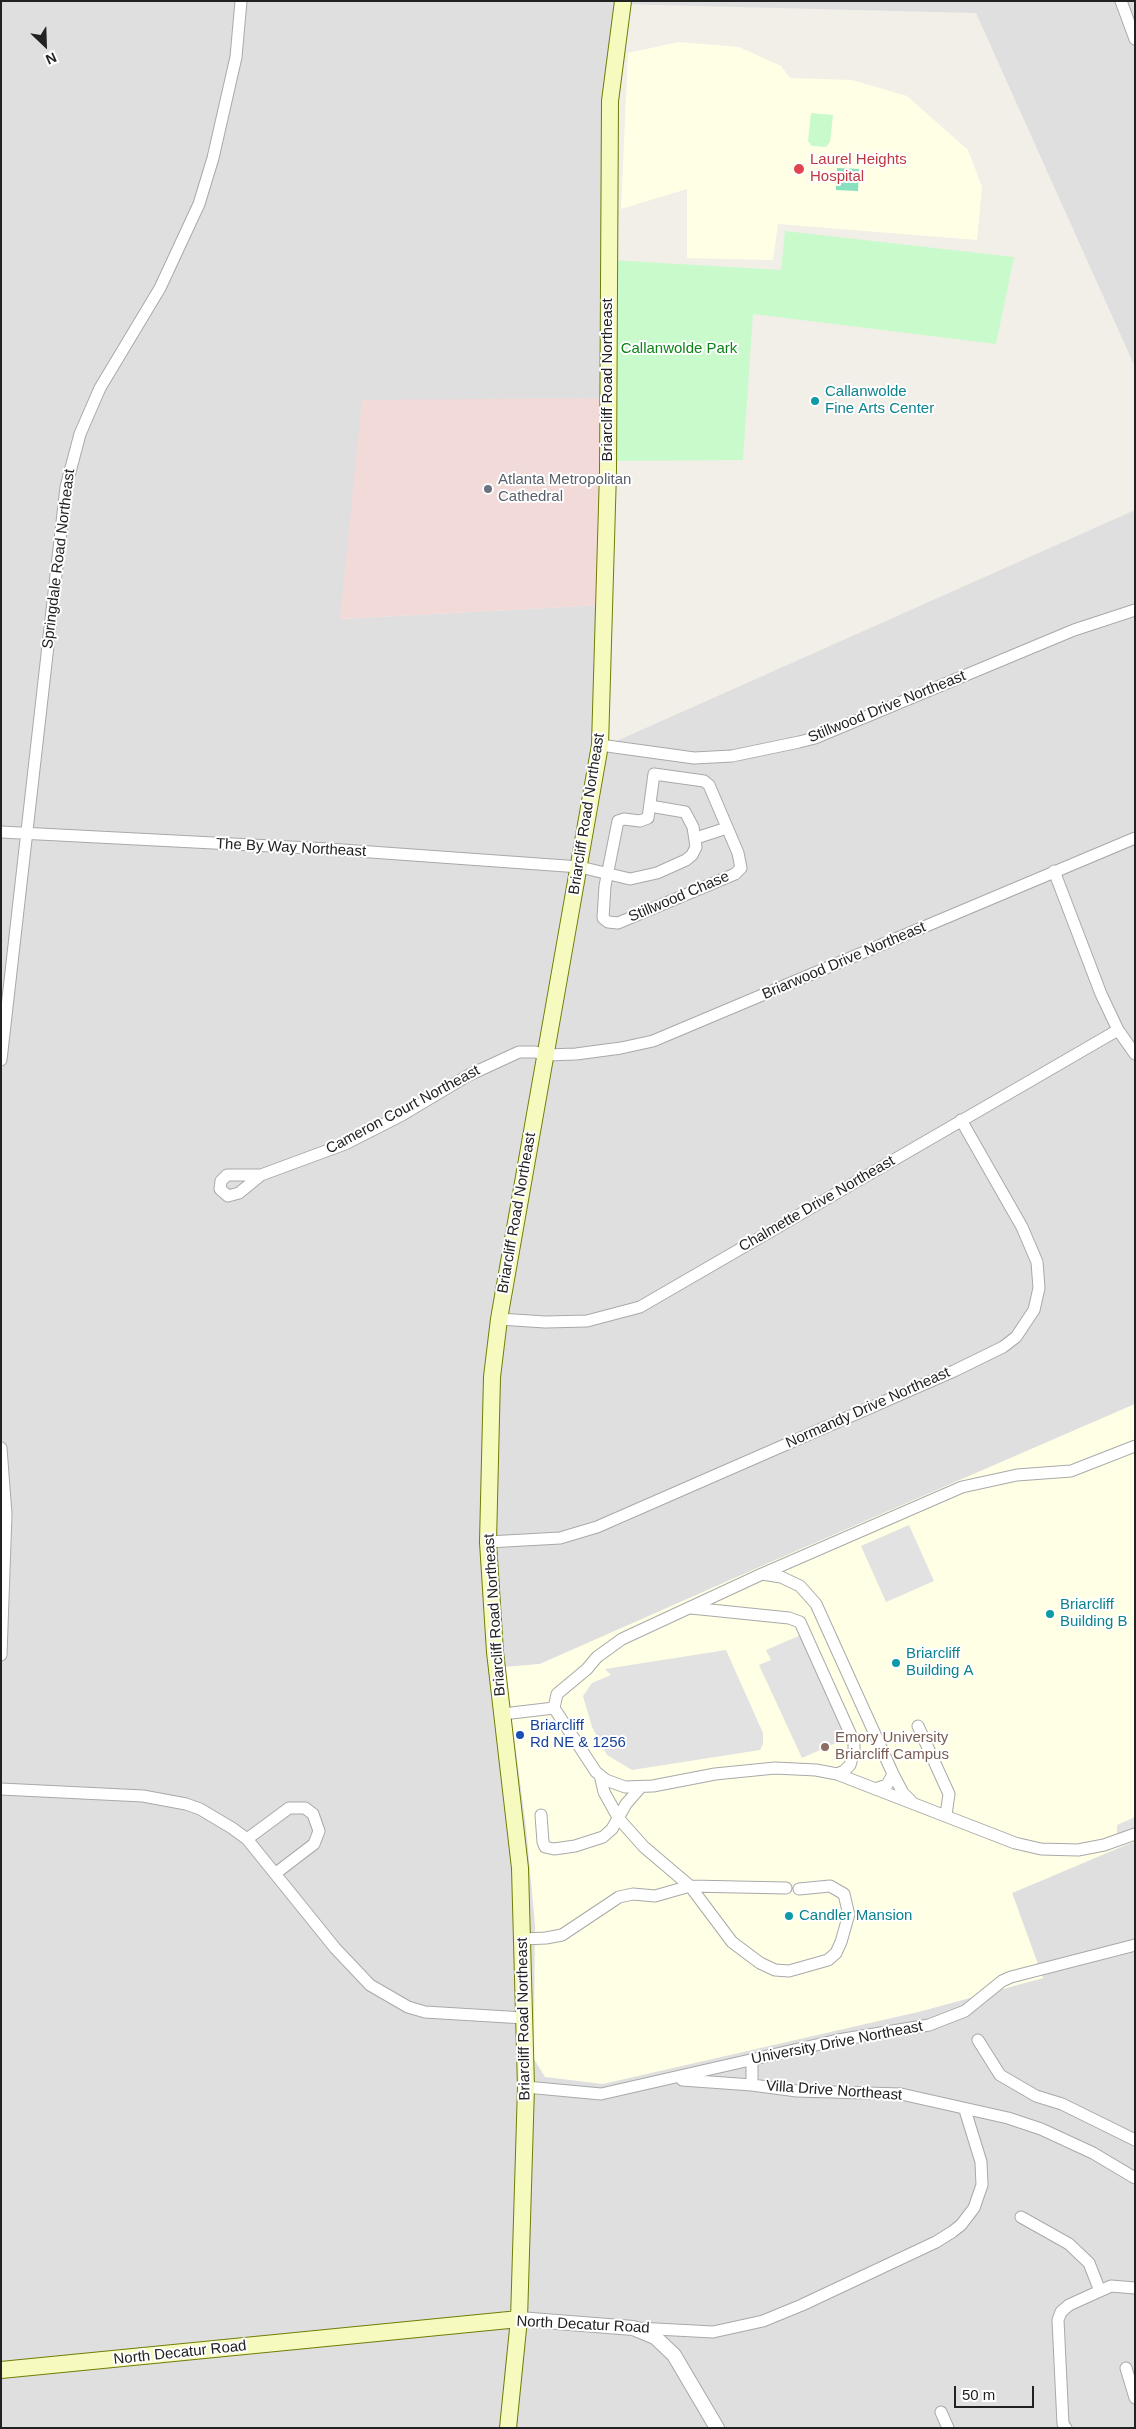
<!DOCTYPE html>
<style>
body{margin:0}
#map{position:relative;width:1136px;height:2429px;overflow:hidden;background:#f2efe9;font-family:Helvetica,sans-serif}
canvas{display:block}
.frame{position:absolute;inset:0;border:2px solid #222;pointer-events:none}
.north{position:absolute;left:20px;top:20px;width:50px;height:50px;-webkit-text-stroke:4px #fff;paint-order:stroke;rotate:156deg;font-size:14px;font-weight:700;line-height:20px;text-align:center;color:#222}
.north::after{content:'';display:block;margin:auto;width:18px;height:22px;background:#222;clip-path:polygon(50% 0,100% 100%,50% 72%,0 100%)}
.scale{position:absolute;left:954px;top:2386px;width:80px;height:22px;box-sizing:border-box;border:2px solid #222;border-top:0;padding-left:6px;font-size:15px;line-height:18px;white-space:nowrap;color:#222;-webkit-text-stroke:4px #fff;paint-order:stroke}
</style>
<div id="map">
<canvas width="1136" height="2429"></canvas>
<div class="frame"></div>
<div class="north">N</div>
<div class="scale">50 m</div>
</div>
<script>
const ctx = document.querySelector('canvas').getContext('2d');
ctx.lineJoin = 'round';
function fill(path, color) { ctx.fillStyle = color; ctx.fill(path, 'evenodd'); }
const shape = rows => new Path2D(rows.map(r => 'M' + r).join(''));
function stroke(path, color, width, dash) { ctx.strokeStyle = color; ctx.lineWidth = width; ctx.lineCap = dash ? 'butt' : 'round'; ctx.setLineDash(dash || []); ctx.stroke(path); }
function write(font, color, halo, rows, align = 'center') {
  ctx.font = font + ' Helvetica,sans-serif'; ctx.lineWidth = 4; ctx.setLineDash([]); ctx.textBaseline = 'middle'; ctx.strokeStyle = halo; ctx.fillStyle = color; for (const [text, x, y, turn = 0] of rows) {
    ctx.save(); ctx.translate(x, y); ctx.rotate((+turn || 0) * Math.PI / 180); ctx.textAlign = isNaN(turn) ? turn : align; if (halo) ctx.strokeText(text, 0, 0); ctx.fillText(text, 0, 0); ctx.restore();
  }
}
fill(shape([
 [1,1,1135,1,1135,367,976,13,618,4,607,398,340,619,603,605,592,752,1135,510,1135,1404,771,1562,540,1664,505,1667,526,1826,535,1924,534,2059,918,2012,1043,1978,1012,1893,1135,1841,1135,2428,1,2428]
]), '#e0dfdf');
fill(shape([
 [607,398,603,605,340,619,362,400]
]), '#f2dad9');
fill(shape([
 [679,42,739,47,781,66,790,78,852,80,907,96,968,150,982,187,977,240,778,224,773,260,687,258,687,189,621,209,628,53],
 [1135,1404,1135,1841,1012,1893,1043,1978,918,2012,603,2084,545,2077,534,2059,535,1924,526,1826,505,1667,540,1664,771,1562]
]), '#ffffe5');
fill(shape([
 [811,113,833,115,830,142,826,147,812,146,808,141],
 [785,231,1014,257,996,344,753,314,743,460,606,461,610,260,781,270]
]), '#c8facc');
fill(shape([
 [837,168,859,169,858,191,836,190]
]), '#88e0be');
fill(shape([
 [909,1525,934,1581,886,1602,861,1546],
 [801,1635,847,1738,802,1758,759,1665,771,1660,766,1650],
 [726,1650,763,1733,763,1744,760,1750,632,1770,607,1755,592,1727,583,1696,592,1683,611,1675,605,1669],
 [1135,1817,1135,1828,1117,1836,1117,1825]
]), '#e2e2e2');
const minor = shape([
 [1121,1,1135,39],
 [600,745,694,758,732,756,799,742,815,738,1074,630,1135,610],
 [654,774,704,781,709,785,738,853,741,868,735,874,618,923,608,922,603,918,605,886,618,821,624,819,640,821,648,818,654,774],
 [1,832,329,849,580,867,630,879,657,873,686,860,692,855,696,847,693,827,685,812,650,806],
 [696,838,727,828],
 [1054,871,1101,994,1118,1030,1135,1054],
 [1,1060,66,487,80,434,100,388,160,288,199,204,213,158,236,57,241,1],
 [261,1175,227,1175,221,1181,220,1189,228,1196,239,1193,261,1175,345,1144,402,1115,469,1075,519,1052,535,1052,546,1055,576,1054,621,1048,653,1041,1135,838],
 [499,1319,545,1322,587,1321,640,1307,1118,1030],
 [1,1448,6,1514,1,1655],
 [488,1542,560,1538,597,1527,954,1371,1003,1347,1016,1337,1034,1310,1039,1288,1037,1262,1022,1227,961,1120],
 [762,1574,781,1577,800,1586,816,1604,893,1774,887,1785,875,1789],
 [691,1608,789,1618,800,1622,854,1742,854,1751,850,1765,844,1771,837,1774],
 [554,1708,557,1694,587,1669,597,1657,622,1639,762,1574,962,1487,1017,1475,1071,1471,1135,1446],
 [503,1714,554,1708,596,1772,606,1780,625,1787,653,1786,715,1774,775,1768,816,1770,837,1774,1015,1843,1041,1849,1078,1850,1104,1845,1135,1834],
 [918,1726,949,1794,946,1815],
 [893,1774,903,1793,911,1801],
 [1,1789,143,1796,186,1804,200,1809,232,1828,247,1839,335,1948,370,1985,408,2007,425,2012,524,2018],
 [541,1815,543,1842,545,1847,554,1849,575,1846,603,1837,612,1829,626,1804,640,1788],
 [247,1839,289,1808,305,1808,313,1814,319,1831,314,1844,276,1873],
 [786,1888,690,1886,732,1942,760,1963,775,1970,789,1971,828,1960,836,1953,841,1942,849,1914],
 [799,1889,830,1886,844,1894,848,1911],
 [523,1939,546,1938,562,1935,619,1897,633,1894,655,1896,690,1886,644,1847,619,1819,604,1792,600,1775],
 [978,2040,1000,2075,1036,2096,1062,2104,1135,2140],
 [682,2080,752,2085,797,2091,901,2094,1008,2118,1041,2129,1093,2153,1135,2178],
 [752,2085,752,2059],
 [526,2087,601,2094,838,2040,929,2025,965,2011,1002,1981,1011,1977,1135,1945],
 [1021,2217,1069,2244,1089,2263,1100,2291],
 [637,2328,713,2332,763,2321,802,2305,936,2242,952,2232,961,2225,974,2208,982,2185,981,2162,965,2110],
 [1126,2368,1135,2398],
 [941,2412,948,2428],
 [1066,2428,1063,2424,1058,2320,1061,2312,1069,2305,1111,2286,1135,2288]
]);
const tertiary = shape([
 [519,2319,633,2328,655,2337,674,2355,717,2428]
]);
const secondary = shape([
 [1,2370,519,2319],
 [508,2428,519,2319,526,2087,520,1868,495,1652,488,1542,492,1377,499,1319,600,745,608,472,610,101,623,1]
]);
stroke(minor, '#a9a9a9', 13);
stroke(tertiary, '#a9a9a9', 16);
stroke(secondary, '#707d05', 18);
stroke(minor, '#fff', 11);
stroke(tertiary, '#fff', 14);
stroke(secondary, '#f7fabf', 16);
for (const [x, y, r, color] of [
 [799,169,6,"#e0444e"],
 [815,401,5,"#0f9aa8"],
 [488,489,5,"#6b7280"],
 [1050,1614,5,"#0f9aa8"],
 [896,1663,5,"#0f9aa8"],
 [520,1735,5,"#1a4fb4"],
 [825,1747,5,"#8d6e63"],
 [789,1916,5,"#0f9aa8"]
]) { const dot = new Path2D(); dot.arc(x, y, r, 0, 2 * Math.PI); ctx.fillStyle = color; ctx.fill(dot); stroke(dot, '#fff', 2); }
write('15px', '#be3a42', '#fff', [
 ["Laurel Heights",810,160],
 ["Hospital",810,177]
], 'left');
write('15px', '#0c8416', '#fff', [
 ["Callanwolde Park",679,349]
]);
write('15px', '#222', '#fff', [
 ["Briarcliff Road Northeast",608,380,-90],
 ["Springdale Road Northeast",59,559,-83],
 ["Stillwood Drive Northeast",887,707,-22],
 ["Briarcliff Road Northeast",587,814,-81],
 ["The By Way Northeast",291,848,3],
 ["Stillwood Chase",679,897,-23],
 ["Briarwood Drive Northeast",844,961,-23],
 ["Cameron Court Northeast",403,1110,-28],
 ["Chalmette Drive Northeast",817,1204,-30],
 ["Briarcliff Road Northeast",517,1213,-80],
 ["Normandy Drive Northeast",868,1408,-24],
 ["Briarcliff Road Northeast",495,1615,-94],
 ["Briarcliff Road Northeast",524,2019,-91],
 ["University Drive Northeast",837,2043,-11],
 ["Villa Drive Northeast",834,2091,4],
 ["North Decatur Road",583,2325,3],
 ["North Decatur Road",180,2353,-6]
]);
write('15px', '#0d838f', '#fff', [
 ["Callanwolde",825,392],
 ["Fine Arts Center",825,409],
 ["Briarcliff",1060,1605],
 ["Building B",1060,1622],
 ["Briarcliff",906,1654],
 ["Building A",906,1671],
 ["Candler Mansion",799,1916]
], 'left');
write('15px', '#5b616d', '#fff', [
 ["Atlanta Metropolitan",498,480],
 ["Cathedral",498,497]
], 'left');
write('15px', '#164399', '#fff', [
 ["Briarcliff",530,1726],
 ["Rd NE & 1256",530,1743]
], 'left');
write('15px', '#785e54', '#fff', [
 ["Emory University",835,1738],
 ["Briarcliff Campus",835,1755]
], 'left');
</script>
